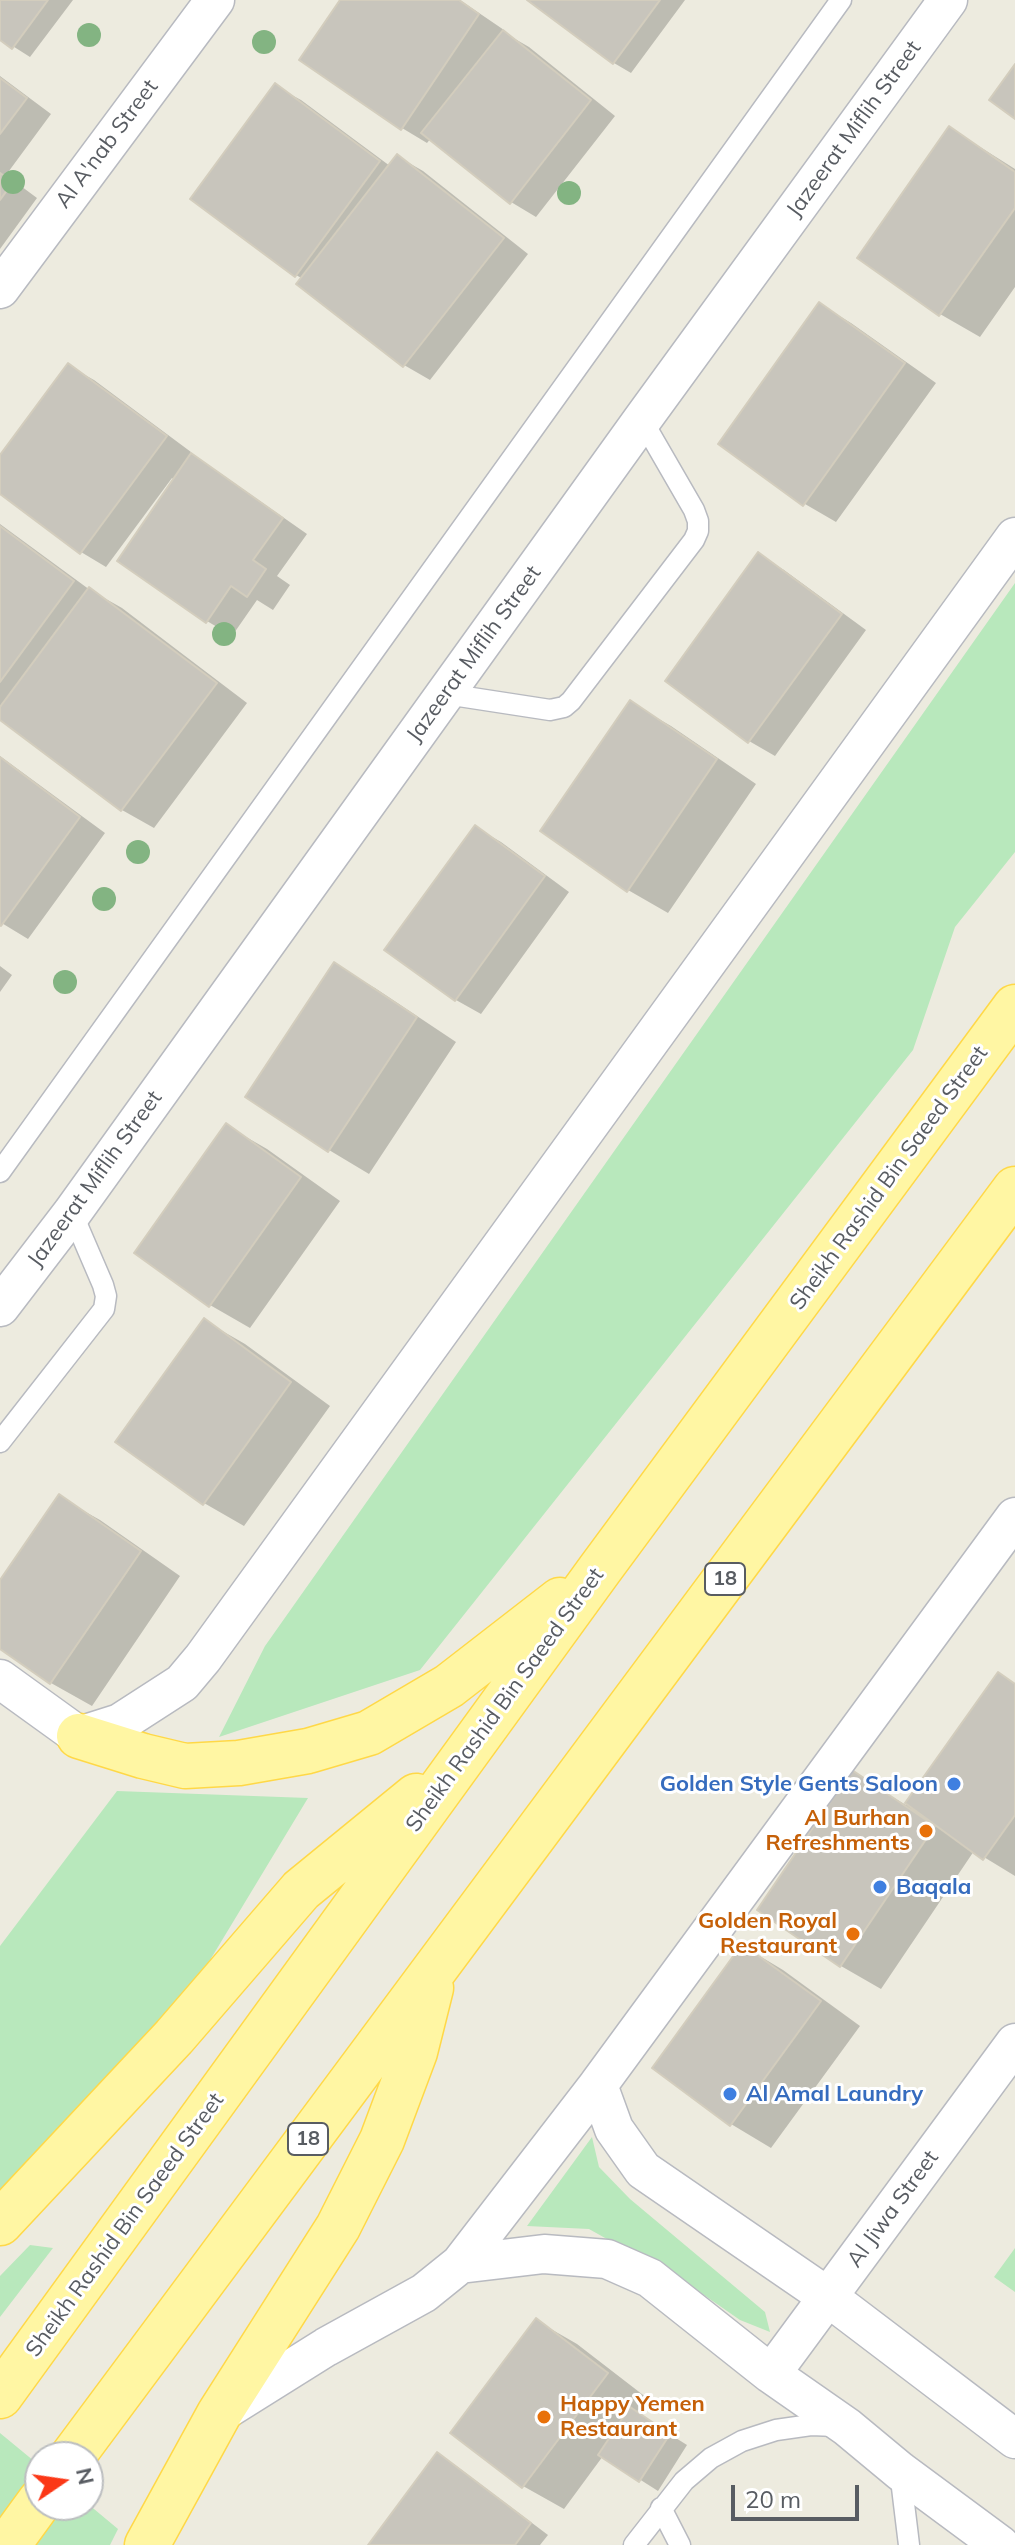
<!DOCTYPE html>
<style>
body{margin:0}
#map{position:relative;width:1015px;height:2545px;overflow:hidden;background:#edebdf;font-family:Mulish,sans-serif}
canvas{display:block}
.north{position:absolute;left:24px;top:2441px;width:80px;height:80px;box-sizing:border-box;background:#fff;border:2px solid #bcbec0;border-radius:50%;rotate:77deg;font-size:22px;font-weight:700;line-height:32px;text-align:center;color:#585c62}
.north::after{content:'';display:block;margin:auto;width:28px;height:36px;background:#fb3817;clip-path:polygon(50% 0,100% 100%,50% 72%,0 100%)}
.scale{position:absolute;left:731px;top:2485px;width:128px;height:36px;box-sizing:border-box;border:4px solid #585c62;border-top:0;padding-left:10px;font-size:24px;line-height:28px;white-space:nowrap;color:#585c62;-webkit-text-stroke:6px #fff;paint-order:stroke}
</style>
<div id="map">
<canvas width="1015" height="2545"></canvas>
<div class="north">N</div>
<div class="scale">20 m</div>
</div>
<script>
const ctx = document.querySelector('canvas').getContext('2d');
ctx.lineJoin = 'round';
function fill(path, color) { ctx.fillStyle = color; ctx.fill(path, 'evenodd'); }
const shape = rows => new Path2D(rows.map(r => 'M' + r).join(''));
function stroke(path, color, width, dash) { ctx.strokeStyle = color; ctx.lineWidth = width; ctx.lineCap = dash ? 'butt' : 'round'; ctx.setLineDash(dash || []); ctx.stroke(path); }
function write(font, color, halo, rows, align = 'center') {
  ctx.font = font + ' Mulish,sans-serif'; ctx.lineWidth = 6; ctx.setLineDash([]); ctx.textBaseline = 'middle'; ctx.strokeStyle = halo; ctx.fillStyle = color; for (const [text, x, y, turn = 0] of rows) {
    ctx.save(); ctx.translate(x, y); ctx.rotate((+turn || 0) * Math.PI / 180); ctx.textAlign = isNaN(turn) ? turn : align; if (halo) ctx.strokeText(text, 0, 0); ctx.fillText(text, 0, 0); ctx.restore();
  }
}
fill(shape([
 [1015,583,1015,852,955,927,913,1050,420,1670,219,1737,265,1646],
 [117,1791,308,1798,201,1975,0,2199,0,1946],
 [592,2137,599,2167,630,2199,765,2312,770,2332,740,2320,691,2286,589,2229,527,2226],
 [30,2245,53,2248,0,2317,0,2276],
 [1015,2248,1015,2292,994,2277],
 [0,2433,40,2466,40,2505,88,2504,118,2529,110,2545,0,2545]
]), '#b8e8bc');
fill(shape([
 [0,0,73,0,30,57,0,38],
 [342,0,460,0,504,30,503,32,529,47,615,116,536,217,511,202,431,138,427,143,402,128],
 [530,0,685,0,631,73,614,63],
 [0,76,51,114,6,175,37,198,0,249],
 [275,86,301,100,390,166,397,156,423,171,528,254,430,380,404,365,299,283,303,279,296,275],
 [950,128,1015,169,1015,287,980,337,940,314],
 [820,304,851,323,936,383,836,522,805,504,721,444],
 [69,366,94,380,191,452,190,455,217,471,307,534,277,576,290,585,273,610,257,600,232,636,207,621,175,481,172,478,106,567,81,552,0,492,0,459],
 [0,524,90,590,122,608,247,703,154,828,122,810,0,718],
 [759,555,784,570,866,630,775,756,749,741],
 [631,703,671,726,756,784,668,913,628,890],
 [0,756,105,833,28,939,0,922],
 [475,827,501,842,569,892,481,1014,456,1000,387,950],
 [335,965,375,988,456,1042,369,1174,329,1150],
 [0,966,12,975,0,992],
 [227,1126,267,1149,340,1201,250,1328,210,1305],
 [205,1321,245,1344,330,1406,244,1526,204,1503],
 [59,1497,100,1520,180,1576,92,1706,51,1683,0,1647,0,1584],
 [998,1674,1015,1684,1015,1876,974,1851,881,1989,841,1966,852,1773,906,1805],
 [743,1946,783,1970,860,2026,771,2148,731,2124],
 [537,2321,577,2344,647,2398,636,2413,687,2445,658,2491,603,2456,564,2509,523,2486,453,2433],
 [437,2455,455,2465,548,2535,540,2545,371,2545]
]), '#0003');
const building = shape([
 [0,0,48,0,12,49,0,40,0,0],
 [340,0,459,0,479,14,401,130,299,60,340,0],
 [527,0,660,0,613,64,527,0],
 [503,30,591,100,510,204,421,133,503,30],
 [1015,64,1015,119,989,100,1015,64],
 [0,78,27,98,0,134,0,78],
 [275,83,380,161,295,277,190,199,275,83],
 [949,126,1015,172,1015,208,939,316,857,258,949,126],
 [397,154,504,238,403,367,296,284,397,154],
 [0,173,13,182,0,200,0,173],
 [819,302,905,363,803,506,718,444,819,302],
 [68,363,167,436,80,554,0,494,0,455,68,363],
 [191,453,283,518,253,560,266,569,247,597,231,586,206,623,117,561,191,453],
 [0,526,74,581,0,682,0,526],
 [758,552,842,614,748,743,665,681,758,552],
 [89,587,217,683,121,811,0,720,0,707,89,587],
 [630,700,717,759,627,892,540,831,630,700],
 [0,757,80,817,1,926,0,925,0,757],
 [475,825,545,876,455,1001,384,950,475,825],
 [334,962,417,1017,328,1152,245,1097,334,962],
 [226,1123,301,1177,209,1307,134,1253,226,1123],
 [204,1318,291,1382,203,1505,115,1442,204,1318],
 [59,1494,141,1551,50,1684,0,1649,0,1580,59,1494],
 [998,1672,1015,1684,1015,1815,983,1860,905,1803,998,1672],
 [852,1770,935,1826,840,1967,757,1910,852,1770],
 [742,1944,821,2001,730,2126,652,2068,742,1944],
 [536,2318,608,2373,522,2488,450,2433,536,2318],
 [630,2407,670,2434,639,2482,598,2455,630,2407],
 [437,2452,531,2523,515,2545,368,2545,437,2452]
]);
fill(building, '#c8c5bc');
stroke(building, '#d3cdbd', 2);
const service = shape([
 [446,694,550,710,564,707,571,701,694,540,698,531,698,521,694,510,642,420],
 [0,1172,841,0],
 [0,1442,104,1309,106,1296,103,1285,72,1213],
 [900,2471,909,2545],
 [661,2508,680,2545],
 [634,2545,684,2481,711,2458,742,2441,776,2430,811,2425,836,2426]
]);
const minor = shape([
 [0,289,215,0],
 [0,1307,72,1213,642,420,948,0],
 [0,1679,79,1736,120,1723,182,1683,203,1658,1015,537],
 [598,2085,614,2129,643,2170,828,2297,1015,2439],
 [460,2264,544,2254,607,2259,650,2278,771,2374,847,2427,900,2471,1000,2545],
 [771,2374,1015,2043],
 [219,2414,326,2347,424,2293,460,2264,598,2085,1015,1517]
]);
const primary = shape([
 [79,1736,143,1756,185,1766,239,1763,308,1751,369,1733,449,1686,560,1600],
 [0,2223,174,2037,301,1890,416,1796],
 [0,2396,600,1569,1015,1007],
 [72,2457,1015,1189],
 [8,2545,40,2501],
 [147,2545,219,2414,338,2227,382,2140,415,2052,431,1988]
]);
stroke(service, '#b8bac0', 23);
stroke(minor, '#b8bac0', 41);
stroke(primary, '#ffd847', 47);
stroke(service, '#fff', 20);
stroke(minor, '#fff', 38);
stroke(primary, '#fff6a3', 44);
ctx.fillStyle = '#83b482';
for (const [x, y] of [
 [89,35],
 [264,42],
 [13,182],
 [569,193],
 [224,634],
 [138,852],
 [104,899],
 [65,982]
]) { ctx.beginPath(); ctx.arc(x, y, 12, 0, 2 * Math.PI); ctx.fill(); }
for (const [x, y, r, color] of [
 [954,1784,8,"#3f7fe0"],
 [926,1831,8,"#e8710a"],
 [880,1887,8,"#3f7fe0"],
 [853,1934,8,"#e8710a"],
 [730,2094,8,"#3f7fe0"],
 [544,2417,8,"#e8710a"]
]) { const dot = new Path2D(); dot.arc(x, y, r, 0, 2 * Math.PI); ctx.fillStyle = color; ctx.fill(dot); stroke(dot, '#fff', 3); }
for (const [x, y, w] of [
 [725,1579,40],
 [308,2139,40]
]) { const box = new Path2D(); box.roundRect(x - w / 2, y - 16, w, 32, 6); ctx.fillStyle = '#fff'; ctx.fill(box); stroke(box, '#585c62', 2); }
write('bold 20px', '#585c62', null, [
 ["18",725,1579],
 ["18",308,2139]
]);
write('22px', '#585c62', '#fff', [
 ["Jazeerat Miflih Street",854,129,-54],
 ["Al A'nab Street",107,144,-53],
 ["Jazeerat Miflih Street",474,654,-54],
 ["Sheikh Rashid Bin Saeed Street",889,1178,-54],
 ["Jazeerat Miflih Street",95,1179,-54],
 ["Sheikh Rashid Bin Saeed Street",505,1700,-54],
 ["Al Jiwa Street",893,2209,-54],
 ["Sheikh Rashid Bin Saeed Street",125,2225,-54]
]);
write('bold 22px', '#366cbe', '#fff', [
 ["Golden Style Gents Saloon",938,1784,"right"],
 ["Baqala",896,1887],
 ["Al Amal Laundry",746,2094]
], 'left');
write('bold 22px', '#c56008', '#fff', [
 ["Al Burhan",910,1818],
 ["Refreshments",910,1843],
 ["Golden Royal",837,1921],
 ["Restaurant",837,1946],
 ["Happy Yemen",560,2404,"left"],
 ["Restaurant",560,2429,"left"]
], 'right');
</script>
